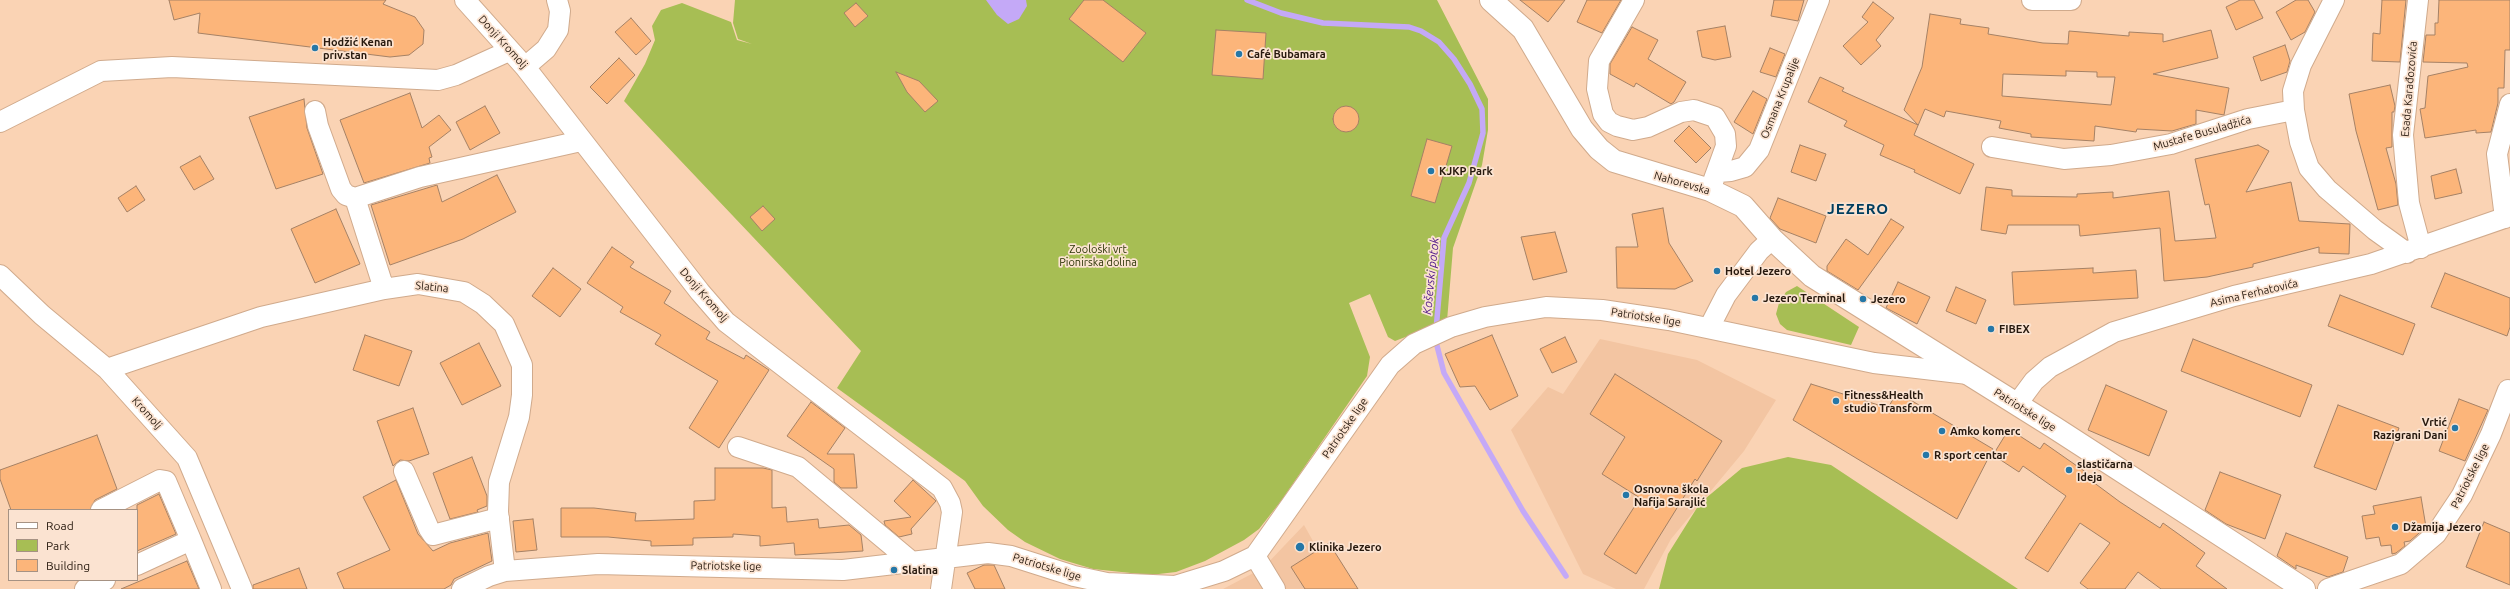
<!DOCTYPE html>
<meta charset="utf-8">
<style>
body{margin:0}
#map{position:relative;width:2510px;height:589px;overflow:hidden;background:#fad3b4;font-family:Ubuntu,sans-serif}
canvas{display:block}
.legend{position:absolute;left:8px;top:509px;width:130px;height:72px;box-sizing:border-box;background:#fbe3d1;border:1px solid #a69283;margin:0;padding:5px 7px;list-style:none;font-size:12px;color:#27190e}
.legend li{display:flex;align-items:center;gap:8px;height:20px}
.legend b{width:20px;border:1px solid #a69283}
</style>
<div id="map">
<canvas width="2510" height="589"></canvas>
<ul class="legend">
<li><b style="height:5px;background:#fff"></b>Road</li>
<li><b style="height:11px;background:#a7be54"></b>Park</li>
<li><b style="height:11px;background:#fcb57a"></b>Building</li>
</ul>
</div>
<script>
const ctx = document.querySelector('canvas').getContext('2d');
ctx.lineJoin = 'round';
function fill(path, color) { ctx.fillStyle = color; ctx.fill(path, 'evenodd'); }
const shape = rows => new Path2D(rows.map(r => 'M' + r).join(''));
function stroke(path, color, width, dash) { ctx.strokeStyle = color; ctx.lineWidth = width; ctx.lineCap = dash ? 'butt' : 'round'; ctx.setLineDash(dash || []); ctx.stroke(path); }
function write(font, color, halo, rows, align = 'center') {
  ctx.font = font + ' Ubuntu,sans-serif'; ctx.lineWidth = 3.5; ctx.setLineDash([]); ctx.textBaseline = 'middle'; ctx.strokeStyle = halo; ctx.fillStyle = color; for (const [text, x, y, turn = 0] of rows) {
    ctx.save(); ctx.translate(x, y); ctx.rotate((+turn || 0) * Math.PI / 180); ctx.textAlign = isNaN(turn) ? turn : align; if (halo) ctx.strokeText(text, 0, 0); ctx.fillText(text, 0, 0); ctx.restore();
  }
}
fill(shape([
 [1600,339,1697,360,1776,400,1744,451,1671,539,1644,589,1616,589,1583,574,1511,430,1548,387,1563,394],
 [1304,525,1340,589,1223,589,1263,568]
]), '#f3c5a2');
fill(shape([
 [735,0,1437,0,1488,99,1488,130,1482,165,1453,248,1447,321,1395,341,1388,337,1370,294,1349,303,1370,357,1367,376,1281,501,1259,529,1244,540,1205,561,1176,572,1150,575,1093,569,1060,559,1025,542,1008,530,983,506,965,481,837,388,861,351,624,101,645,64,655,40,652,26,661,10,682,3,731,22,737,40,752,44,738,39,733,23],
 [1797,286,1859,327,1851,345,1787,330,1780,324,1776,314,1779,303,1786,292],
 [1788,457,1831,465,2018,589,1659,589,1668,554,1700,503,1742,468]
]), '#a7be54');
fill(shape([
 [986,0,1026,0,1027,6,1019,19,1008,24,997,15]
]), '#c4a9f7');
stroke(shape([
 [1247,0,1281,13,1323,23,1409,27,1421,31,1439,42,1454,59,1470,84,1482,109,1483,133,1469,183,1444,238,1436,330],
 [1435,338,1444,373,1523,511,1566,576]
]), '#c4a9f7', 5.5);
const building = shape([
 [169,0,386,0,383,4,415,17,424,30,423,44,409,55,390,57,198,33,200,13,174,20,169,0],
 [1084,0,1103,0,1146,33,1123,62,1069,19,1084,0],
 [1520,0,1565,0,1548,22,1520,0],
 [1587,0,1621,0,1602,33,1577,22,1587,0],
 [1774,0,1804,0,1798,21,1771,16,1774,0],
 [2240,0,2254,0,2263,18,2236,30,2226,7,2240,0],
 [2296,0,2308,0,2315,12,2305,32,2291,40,2276,12,2296,0],
 [2382,0,2406,0,2400,62,2372,61,2373,33,2380,34,2382,0],
 [2439,0,2510,0,2510,50,2505,50,2504,88,2498,88,2498,103,2491,132,2476,133,2476,130,2425,138,2420,109,2425,108,2428,76,2468,67,2467,63,2423,62,2426,35,2435,35,2435,23,2438,23,2439,0],
 [1873,2,1894,18,1876,40,1881,46,1861,65,1843,46,1868,22,1862,17,1873,2],
 [856,3,868,16,855,27,844,13,856,3],
 [1930,14,1961,19,1960,24,1989,28,1988,34,2043,43,2068,44,2069,31,2129,36,2129,32,2163,34,2163,42,2211,30,2218,58,2153,74,2229,88,2224,115,2196,110,2196,124,2172,131,2137,129,2136,132,2095,126,2094,141,2031,137,2031,134,1999,128,2001,121,1946,111,1944,117,1925,109,1914,135,1974,164,1960,194,1914,172,1915,170,1880,155,1884,145,1844,126,1847,121,1808,102,1820,77,1844,88,1842,91,1918,125,1904,110,1922,67,1930,14],
 [2066,71,2097,72,2097,77,2115,77,2111,105,2002,96,2003,74,2066,76,2066,71],
 [631,18,651,41,636,55,615,32,631,18],
 [1725,26,1731,57,1715,60,1702,57,1697,31,1725,26],
 [1632,27,1658,40,1648,59,1686,82,1674,102,1671,104,1636,83,1634,87,1610,74,1610,64,1632,27],
 [1216,30,1266,33,1263,79,1212,75,1216,30],
 [2285,45,2290,61,2287,72,2261,81,2253,57,2285,45],
 [1770,48,1785,54,1776,77,1760,72,1770,48],
 [619,58,635,75,607,104,590,87,619,58],
 [896,72,919,81,938,101,925,112,907,92,896,72],
 [2390,85,2395,106,2394,112,2392,112,2392,147,2386,148,2396,184,2398,205,2378,210,2356,131,2349,94,2390,85],
 [1753,91,1767,99,1753,134,1734,122,1753,91],
 [410,93,422,128,439,115,451,130,429,147,432,157,429,158,430,163,364,183,340,120,410,93],
 [304,99,307,128,323,174,276,189,249,117,304,99],
 '1333 119a13 13 0 1 1 26 0a13 13 0 1 1-26 0Z',
 [485,106,500,133,470,150,456,122,485,106],
 [1689,126,1711,148,1696,163,1674,141,1689,126],
 [1427,139,1452,146,1435,203,1411,196,1427,139],
 [1800,145,1826,154,1816,181,1791,172,1800,145],
 [2258,145,2269,151,2246,192,2291,182,2299,221,2350,224,2349,254,2319,253,2319,247,2253,264,2253,267,2207,277,2164,281,2160,228,2080,236,2079,225,2008,225,2006,234,1981,230,1986,187,2012,190,2012,196,2077,197,2077,194,2113,192,2113,198,2169,191,2175,241,2216,238,2209,204,2205,205,2195,159,2258,145],
 [200,156,214,179,194,190,180,167,200,156],
 [2456,169,2462,193,2435,199,2431,176,2456,169],
 [497,175,516,212,463,239,390,265,371,205,437,185,442,202,497,175],
 [136,186,145,200,127,212,118,198,136,186],
 [1778,198,1826,216,1816,243,1780,229,1770,218,1778,198],
 [763,206,775,219,762,231,750,217,763,206],
 [1663,208,1669,243,1693,281,1675,289,1617,288,1616,247,1638,247,1632,214,1663,208],
 [336,209,360,264,315,283,291,229,336,209],
 [1891,219,1904,227,1858,290,1827,271,1827,266,1846,239,1868,255,1891,219],
 [1555,232,1567,272,1533,280,1521,237,1555,232],
 [612,247,634,262,630,267,671,291,664,303,710,332,706,339,744,359,746,355,769,370,719,448,689,428,718,381,655,344,661,335,620,312,623,307,587,283,612,247],
 [553,268,581,289,560,317,532,296,553,268],
 [2093,268,2093,273,2136,270,2138,298,2014,305,2012,272,2093,268],
 [2445,273,2510,298,2510,327,2507,336,2431,307,2445,273],
 [1898,282,1930,297,1917,324,1886,308,1898,282],
 [1956,287,1986,300,1976,324,1946,311,1956,287],
 [2340,295,2415,324,2403,355,2328,326,2340,295],
 [365,335,412,351,399,386,353,370,365,335],
 [1492,335,1518,396,1490,410,1475,386,1460,387,1445,354,1492,335],
 [1565,337,1577,362,1552,373,1540,349,1565,337],
 [2193,339,2312,385,2300,417,2181,371,2193,339],
 [479,343,501,386,462,405,440,363,479,343],
 [1615,374,1722,441,1697,481,1695,479,1636,574,1604,554,1640,498,1602,474,1625,437,1590,414,1615,374],
 [1811,384,1888,408,1897,392,1993,449,1957,519,1793,420,1811,384],
 [2106,385,2167,411,2149,456,2088,430,2106,385],
 [2459,399,2488,410,2465,461,2439,451,2459,399],
 [811,402,845,428,827,454,854,454,857,488,841,488,834,482,834,469,787,436,811,402],
 [2338,405,2399,428,2376,490,2314,467,2338,405],
 [413,408,429,454,409,461,400,460,393,466,377,421,413,408],
 [2009,429,2040,449,2044,443,2087,473,2085,476,2120,502,2160,528,2163,523,2205,553,2196,566,2227,589,2161,589,2138,572,2125,589,2088,589,2080,583,2110,543,2080,523,2048,572,2025,558,2066,496,2023,466,2019,472,1993,455,2009,429],
 [97,435,117,489,95,500,90,510,11,510,0,479,0,470,97,435],
 [472,457,487,496,487,506,477,510,478,512,450,519,433,473,472,457],
 [715,468,763,468,772,470,772,508,786,507,787,522,818,519,819,528,849,525,861,535,863,551,795,555,794,543,760,546,760,536,733,534,733,537,693,538,693,545,651,546,651,541,608,537,561,537,561,508,594,508,636,513,635,521,694,519,694,501,715,500,715,468],
 [2220,472,2281,495,2265,539,2226,524,2205,510,2220,472],
 [396,480,418,534,433,551,450,543,488,533,492,561,454,579,451,585,444,589,344,589,337,573,390,550,363,497,396,480],
 [913,480,936,501,911,529,912,534,899,537,885,525,884,521,911,517,894,501,913,480],
 [159,494,176,534,137,551,137,505,159,494],
 [2421,497,2426,527,2410,541,2404,542,2405,546,2396,553,2392,554,2391,545,2381,546,2379,537,2366,539,2362,516,2375,514,2373,506,2421,497],
 [533,519,537,550,516,552,513,521,533,519],
 [2484,522,2510,533,2510,585,2466,567,2484,522],
 [2286,533,2348,557,2343,572,2328,577,2296,565,2296,569,2277,556,2286,533],
 [1329,543,1358,589,1305,589,1291,567,1329,543],
 [187,561,199,589,121,589,187,561],
 [984,565,994,565,1005,589,975,589,967,573,984,565],
 [299,568,307,589,253,589,253,585,299,568]
]);
fill(building, '#fcb57a');
stroke(building, '#a58165', 1);
const street = shape([
 [465,0,525,67,700,292,726,322,942,488,950,503,952,512,941,589],
 [1634,0,1599,61,1597,89,1603,114,1609,122,1617,126,1633,130,1648,127,1681,112,1694,110,1715,117,1725,134,1726,146,1710,190],
 [2032,0,2071,0],
 [2418,0,2403,135,2409,203,2421,248],
 [525,67,546,49,558,30,560,11,557,0],
 [2294,110,2300,142,2309,168,2327,189,2375,230,2407,253],
 [315,111,318,126,341,189,346,195,355,198,420,177,581,141],
 [0,122,101,71,172,67,438,80,456,75,509,51],
 [1992,147,2064,159,2111,155,2171,144,2248,119,2294,110,2293,91,2301,65,2334,0],
 [1718,172,1731,171,1745,167,1759,150,1819,0],
 [355,198,384,289],
 [2505,218,2497,154,2510,104],
 [0,275,42,315,107,369,187,458,242,589],
 [1709,328,1726,295,1759,251,1772,239],
 [107,369,261,317,384,289,418,284,464,292,483,304,504,324,522,365,522,395,519,417,499,482,498,512,505,571],
 [2017,404,2034,381,2050,367,2114,332,2234,296,2371,264,2510,216],
 [738,447,798,467,913,563],
 [404,471,429,529,433,535,499,518],
 [101,510,160,480,166,481,191,540],
 [1255,556,1275,589],
 [137,565,191,540,211,589],
 [85,589,105,580],
 [462,589,489,576,505,571,598,564,843,570,988,553,1011,556,1074,576,1107,583,1175,586,1224,571,1255,556,1390,365,1414,344,1451,327,1485,317,1546,307,1602,310,1669,320,1874,363,1968,374],
 [2328,589,2401,564,2436,534,2462,495,2491,434,2508,390]
]);
const secondary = shape([
 [1491,0,1523,29,1582,129,1599,149,1614,161,1710,190,1743,206,1772,239,1812,276,2055,428,2304,589]
]);
stroke(street, '#d0aa8c', 22);
stroke(secondary, '#d0aa8c', 24);
stroke(street, '#fff', 20);
stroke(secondary, '#fff', 22);
for (const [x, y, r, color] of [
 [315,48,4,"#2577a7"],
 [1239,54,4,"#2577a7"],
 [1431,171,4,"#2577a7"],
 [1717,271,4,"#2577a7"],
 [1755,298,4,"#2577a7"],
 [1863,299,4,"#2577a7"],
 [1991,329,4,"#2577a7"],
 [1836,401,4,"#2577a7"],
 [2455,428,4,"#2577a7"],
 [1942,431,4,"#2577a7"],
 [1926,455,4,"#2577a7"],
 [2069,470,4,"#2577a7"],
 [1626,495,4,"#2577a7"],
 [2395,527,4,"#2577a7"],
 [1300,547,5,"#2577a7"],
 [894,570,4,"#2577a7"]
]) { const dot = new Path2D(); dot.arc(x, y, r, 0, 2 * Math.PI); ctx.fillStyle = color; ctx.fill(dot); stroke(dot, '#fbe3d1', 1.5); }
write('bold 11px', '#27190e', '#fbe3d1', [
 ["Hodžić Kenan",323,42],
 ["priv.stan",323,55],
 ["Café Bubamara",1247,54],
 ["KJKP Park",1439,171],
 ["Hotel Jezero",1725,271],
 ["Jezero Terminal",1763,298],
 ["Jezero",1871,299],
 ["FIBEX",1999,329],
 ["Fitness&Health",1844,395],
 ["studio Transform",1844,408],
 ["Vrtić",2447,422,"right"],
 ["Razigrani Dani",2447,435,"right"],
 ["Amko komerc",1950,431],
 ["R sport centar",1934,455],
 ["slastičarna",2077,464],
 ["Ideja",2077,477],
 ["Osnovna škola",1634,489],
 ["Nafija Sarajlić",1634,502],
 ["Džamija Jezero",2403,527],
 ["Klinika Jezero",1309,547],
 ["Slatina",902,570]
], 'left');
write('11px', '#27190e', '#fbe3d1', [
 ["Donji Kromolj",503,42,48],
 ["Esada Karađozovića",2409,89,-85],
 ["Osmana Krupalije",1780,98,-68],
 ["Mustafe Busuladžića",2202,133,-16],
 ["Nahorevska",1682,183,16],
 ["Slatina",432,287,6],
 ["Asima Ferhatovića",2254,293,-13],
 ["Donji Kromolj",704,295,49],
 ["Patriotske lige",1646,317,9],
 ["Patriotske lige",2025,410,32],
 ["Kromolj",147,413,48],
 ["Patriotske lige",1345,428,-55],
 ["Patriotske lige",2470,476,-63],
 ["Patriotske lige",726,566,1],
 ["Patriotske lige",1047,567,17]
]);
write('11px', '#2a3304', '#fbe3d1', [
 ["Zoološki vrt",1098,249],
 ["Pionirska dolina",1098,262]
]);
write('italic 12px', '#501989', '#fbe3d1', [
 ["Koševski potok",1431,276,-84]
]);
ctx.letterSpacing = '1px';
write('bold 15px', '#003e5f', '#fbe3d1', [
 ["JEZERO",1858,209]
]);
ctx.letterSpacing = '0px';
</script>
